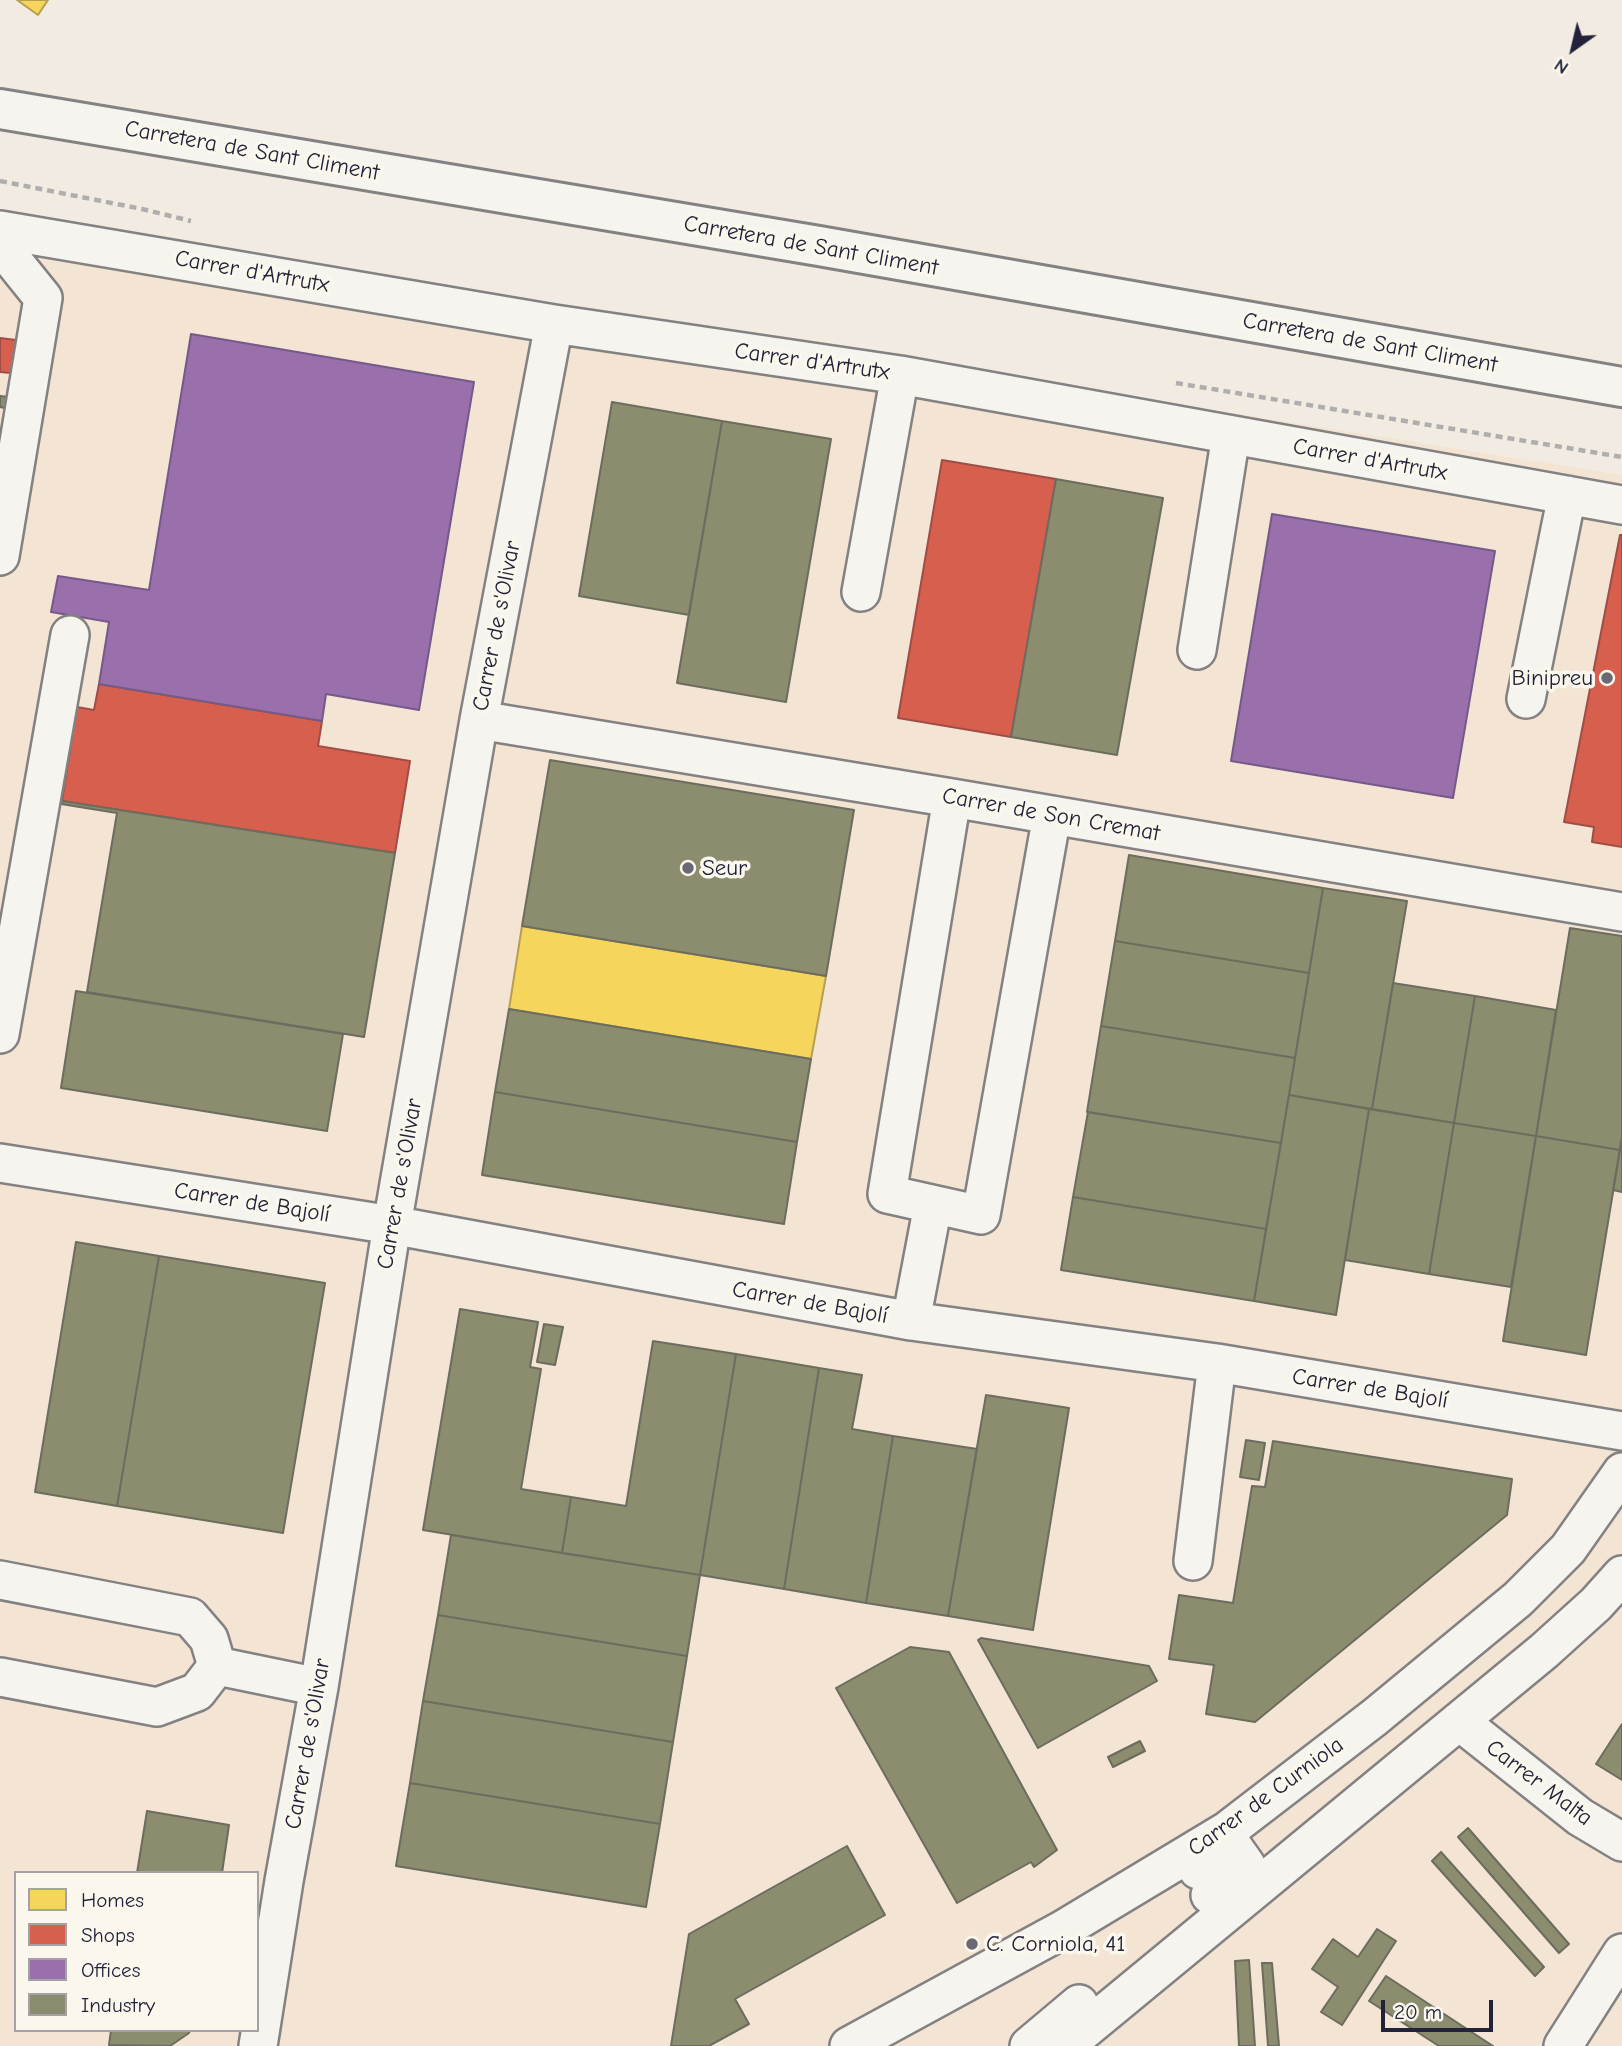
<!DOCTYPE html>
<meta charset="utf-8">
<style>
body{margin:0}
#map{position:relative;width:1622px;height:2046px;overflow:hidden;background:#f2ebe2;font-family:"Comic Neue",sans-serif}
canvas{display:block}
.legend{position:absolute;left:14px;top:1871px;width:245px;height:161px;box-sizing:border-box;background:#fbf7ec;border:2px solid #a4a2a5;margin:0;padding:9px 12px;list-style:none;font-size:21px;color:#22223b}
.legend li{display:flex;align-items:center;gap:14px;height:35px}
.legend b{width:35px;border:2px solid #a4a2a5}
.north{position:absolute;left:1538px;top:14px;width:70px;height:70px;-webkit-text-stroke:5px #fbf7ec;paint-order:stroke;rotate:214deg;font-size:19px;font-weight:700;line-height:28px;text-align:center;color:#22223b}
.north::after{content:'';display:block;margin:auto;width:24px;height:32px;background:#22223b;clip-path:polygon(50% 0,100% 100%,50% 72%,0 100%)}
.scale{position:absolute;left:1381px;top:2000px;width:112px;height:32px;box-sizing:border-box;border:4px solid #22223b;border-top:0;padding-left:9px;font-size:21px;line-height:24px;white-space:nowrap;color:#22223b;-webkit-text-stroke:5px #fbf7ec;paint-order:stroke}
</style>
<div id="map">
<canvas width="1622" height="2046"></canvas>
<ul class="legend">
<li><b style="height:19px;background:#f6d55c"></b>Homes</li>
<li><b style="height:19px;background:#d6604d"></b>Shops</li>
<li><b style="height:19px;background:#9970ab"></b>Offices</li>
<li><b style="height:19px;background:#8c8c6e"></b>Industry</li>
</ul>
<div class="north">N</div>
<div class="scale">20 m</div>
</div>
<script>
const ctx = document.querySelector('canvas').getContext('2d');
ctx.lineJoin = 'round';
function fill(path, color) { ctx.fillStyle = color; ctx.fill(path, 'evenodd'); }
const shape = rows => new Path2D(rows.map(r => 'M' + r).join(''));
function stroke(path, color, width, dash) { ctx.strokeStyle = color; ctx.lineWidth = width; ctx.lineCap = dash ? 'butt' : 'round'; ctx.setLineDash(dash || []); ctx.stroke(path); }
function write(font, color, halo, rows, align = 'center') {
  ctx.font = font + ' "Comic Neue",sans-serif'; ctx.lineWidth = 7; ctx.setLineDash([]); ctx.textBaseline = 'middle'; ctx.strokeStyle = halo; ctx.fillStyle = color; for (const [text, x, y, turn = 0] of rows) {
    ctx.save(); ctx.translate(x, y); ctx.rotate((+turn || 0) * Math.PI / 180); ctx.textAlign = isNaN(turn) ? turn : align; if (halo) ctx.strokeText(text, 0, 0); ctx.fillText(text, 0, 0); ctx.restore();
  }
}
fill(shape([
 [0,218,1622,475,1622,2046,0,2046],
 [16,1873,257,1873,257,2030,16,2030]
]), '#f3e4d4');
const homes = shape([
 [17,0,48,0,38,15,17,0],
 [522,926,826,976,811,1059,509,1009,522,926]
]);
fill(homes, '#f6d55c');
stroke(homes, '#b69f52', 2);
const shops = shape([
 [0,338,16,340,11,373,0,372,0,338],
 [942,460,1056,479,1011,737,898,718,942,460],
 [1620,535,1622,535,1622,847,1592,842,1594,827,1564,822,1620,535],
 [99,684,322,721,318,746,410,761,395,853,62,801,77,707,94,710,99,684]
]);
fill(shops, '#d6604d');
stroke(shops, '#a04d48', 2);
const offices = shape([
 [191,334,474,382,419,710,326,694,322,721,99,684,109,622,51,612,58,576,149,590,191,334],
 [1272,514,1495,551,1453,798,1231,761,1272,514]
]);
fill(offices, '#9970ab');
stroke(offices, '#755989', 2);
const industry = shape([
 [0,396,9,397,8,409,0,407,0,396],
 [612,402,722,421,689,615,579,596,612,402],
 [722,421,831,439,786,702,677,683,722,421],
 [1056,479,1163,498,1117,755,1011,737,1056,479],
 [550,760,854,810,826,976,522,926,550,760],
 [62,801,395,853,364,1037,87,992,117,813,61,804,62,801],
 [1129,855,1323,888,1309,973,1115,941,1129,855],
 [1323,888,1407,901,1372,1109,1289,1095,1323,888],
 [1570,928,1622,936,1622,1136,1620,1150,1536,1136,1570,928],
 [1115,941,1309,973,1295,1058,1101,1026,1115,941],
 [1393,983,1475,996,1454,1123,1372,1109,1393,983],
 [76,991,343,1034,327,1131,61,1088,76,991],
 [1475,996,1556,1010,1536,1136,1454,1123,1475,996],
 [509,1009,811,1059,797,1142,495,1092,509,1009],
 [1101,1026,1295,1058,1281,1143,1087,1112,1101,1026],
 [495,1092,797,1142,784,1224,482,1175,495,1092],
 [1289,1095,1369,1109,1336,1315,1254,1301,1289,1095],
 [1369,1109,1454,1123,1429,1274,1345,1260,1369,1109],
 [1088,1112,1281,1143,1266,1229,1073,1197,1088,1112],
 [1454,1123,1536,1136,1511,1287,1429,1274,1454,1123],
 [1536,1136,1620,1150,1586,1355,1503,1341,1536,1136],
 [1622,1136,1622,1192,1613,1190,1622,1136],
 [1073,1197,1266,1229,1254,1301,1061,1270,1073,1197],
 [76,1242,159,1256,117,1506,35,1492,76,1242],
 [159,1256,325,1283,283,1533,117,1506,159,1256],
 [460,1309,538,1322,530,1367,541,1369,521,1489,571,1497,562,1553,423,1530,460,1309],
 [544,1324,563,1327,555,1365,537,1362,544,1324],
 [653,1341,736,1354,700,1575,562,1553,571,1497,626,1506,653,1341],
 [736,1354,819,1368,784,1589,700,1575,736,1354],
 [819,1368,862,1375,852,1429,893,1436,866,1603,784,1589,819,1368],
 [986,1395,1069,1408,1033,1630,948,1616,986,1395],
 [893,1436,977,1449,948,1616,866,1603,893,1436],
 [1246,1440,1265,1443,1259,1480,1240,1477,1246,1440],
 [1273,1441,1512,1479,1507,1515,1255,1722,1206,1714,1214,1665,1169,1659,1179,1595,1233,1603,1252,1486,1265,1487,1273,1441],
 [451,1535,700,1575,687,1656,438,1615,451,1535],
 [438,1615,687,1656,673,1742,423,1701,438,1615],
 [981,1638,1149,1666,1157,1681,1038,1748,978,1640,981,1638],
 [910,1647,949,1652,1057,1850,1034,1867,1031,1862,957,1903,836,1688,910,1647],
 [423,1701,673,1742,660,1824,410,1783,423,1701],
 [1622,1724,1622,1780,1596,1764,1622,1724],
 [1140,1741,1145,1751,1113,1767,1108,1757,1140,1741],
 [410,1783,660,1824,646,1907,396,1866,410,1783],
 [147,1811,229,1825,222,1873,137,1873,147,1811],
 [1468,1828,1569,1944,1559,1953,1458,1837,1468,1828],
 [847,1846,885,1915,735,1999,749,2024,709,2046,671,2046,689,1934,847,1846],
 [1441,1852,1544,1967,1535,1976,1432,1861,1441,1852],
 [1377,1929,1396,1941,1342,2025,1321,2012,1338,1987,1312,1969,1333,1939,1358,1957,1377,1929],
 [1249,1960,1255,2046,1239,2046,1235,1961,1249,1960],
 [1262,1963,1272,1963,1279,2046,1268,2046,1262,1963],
 [1386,1976,1493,2046,1439,2046,1369,2001,1386,1976],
 [111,2030,190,2030,189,2033,170,2046,109,2045,111,2030]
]);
fill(industry, '#8c8c6e');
stroke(industry, '#6c6c5f', 2);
const minor = shape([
 [0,230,554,324,900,375,1622,505],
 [0,556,43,298,6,252],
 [861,592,900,375],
 [1197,650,1231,435],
 [1526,699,1567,495],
 [479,720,952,798,1622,912],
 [952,798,887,1194,981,1215,1052,815],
 [0,1034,70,635],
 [0,1163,392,1225,911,1321,1217,1363,1622,1431],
 [911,1321,933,1205],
 [1193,1561,1217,1363],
 [0,1580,190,1617,209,1639,217,1666,319,1687],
 [0,1677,157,1707,197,1692,217,1666],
 [1459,1721,1580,1817,1622,1842],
 [1198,1870,1234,1848,1246,1865,1210,1895],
 [258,2046,284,1881,319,1687,392,1225,479,720,554,324],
 [849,2046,1062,1930,1228,1830,1375,1717,1518,1599,1568,1549,1622,1472],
 [1029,2046,1079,2004],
 [1065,2046,1544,1651,1596,1604,1622,1575],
 [1563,2046,1622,1953]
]);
const major = shape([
 [0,109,819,246,1622,387]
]);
stroke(minor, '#848182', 42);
stroke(major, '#848182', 44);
stroke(shape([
 [0,181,142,209,191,221],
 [1176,383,1622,457]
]), '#b0aead', 4.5, [7, 5]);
stroke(minor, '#f5f4ef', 37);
stroke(major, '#f5f4ef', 38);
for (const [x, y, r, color] of [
 [1607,678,7,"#6b6875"],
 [688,868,7,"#6b6875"],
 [972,1944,7,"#6b6875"]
]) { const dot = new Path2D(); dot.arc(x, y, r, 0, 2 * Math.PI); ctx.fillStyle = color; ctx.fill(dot); stroke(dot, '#fbf7ec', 2.5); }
write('23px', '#22223b', '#fbf7ec', [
 ["Carretera de Sant Climent",252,151,10],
 ["Carretera de Sant Climent",811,246,10],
 ["Carrer d'Artrutx",252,272,10],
 ["Carretera de Sant Climent",1370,343,10],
 ["Carrer d'Artrutx",812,362,8],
 ["Carrer d'Artrutx",1370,460,10],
 ["Carrer de s'Olivar",497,626,-79],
 ["Carrer de Son Cremat",1051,815,10],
 ["Carrer de s'Olivar",400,1184,-80],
 ["Carrer de Bajolí",252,1203,9],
 ["Carrer de Bajolí",810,1303,10],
 ["Carrer de Bajolí",1370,1389,9],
 ["Carrer de s'Olivar",308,1744,-80],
 ["Carrer Malta",1539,1783,37],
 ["Carrer de Curniola",1266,1797,-36]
]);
write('23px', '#22223b', '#fbf7ec', [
 ["Binipreu",1593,678,"right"],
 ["Seur",702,868],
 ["C. Corniola, 41",986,1944]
], 'left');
</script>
